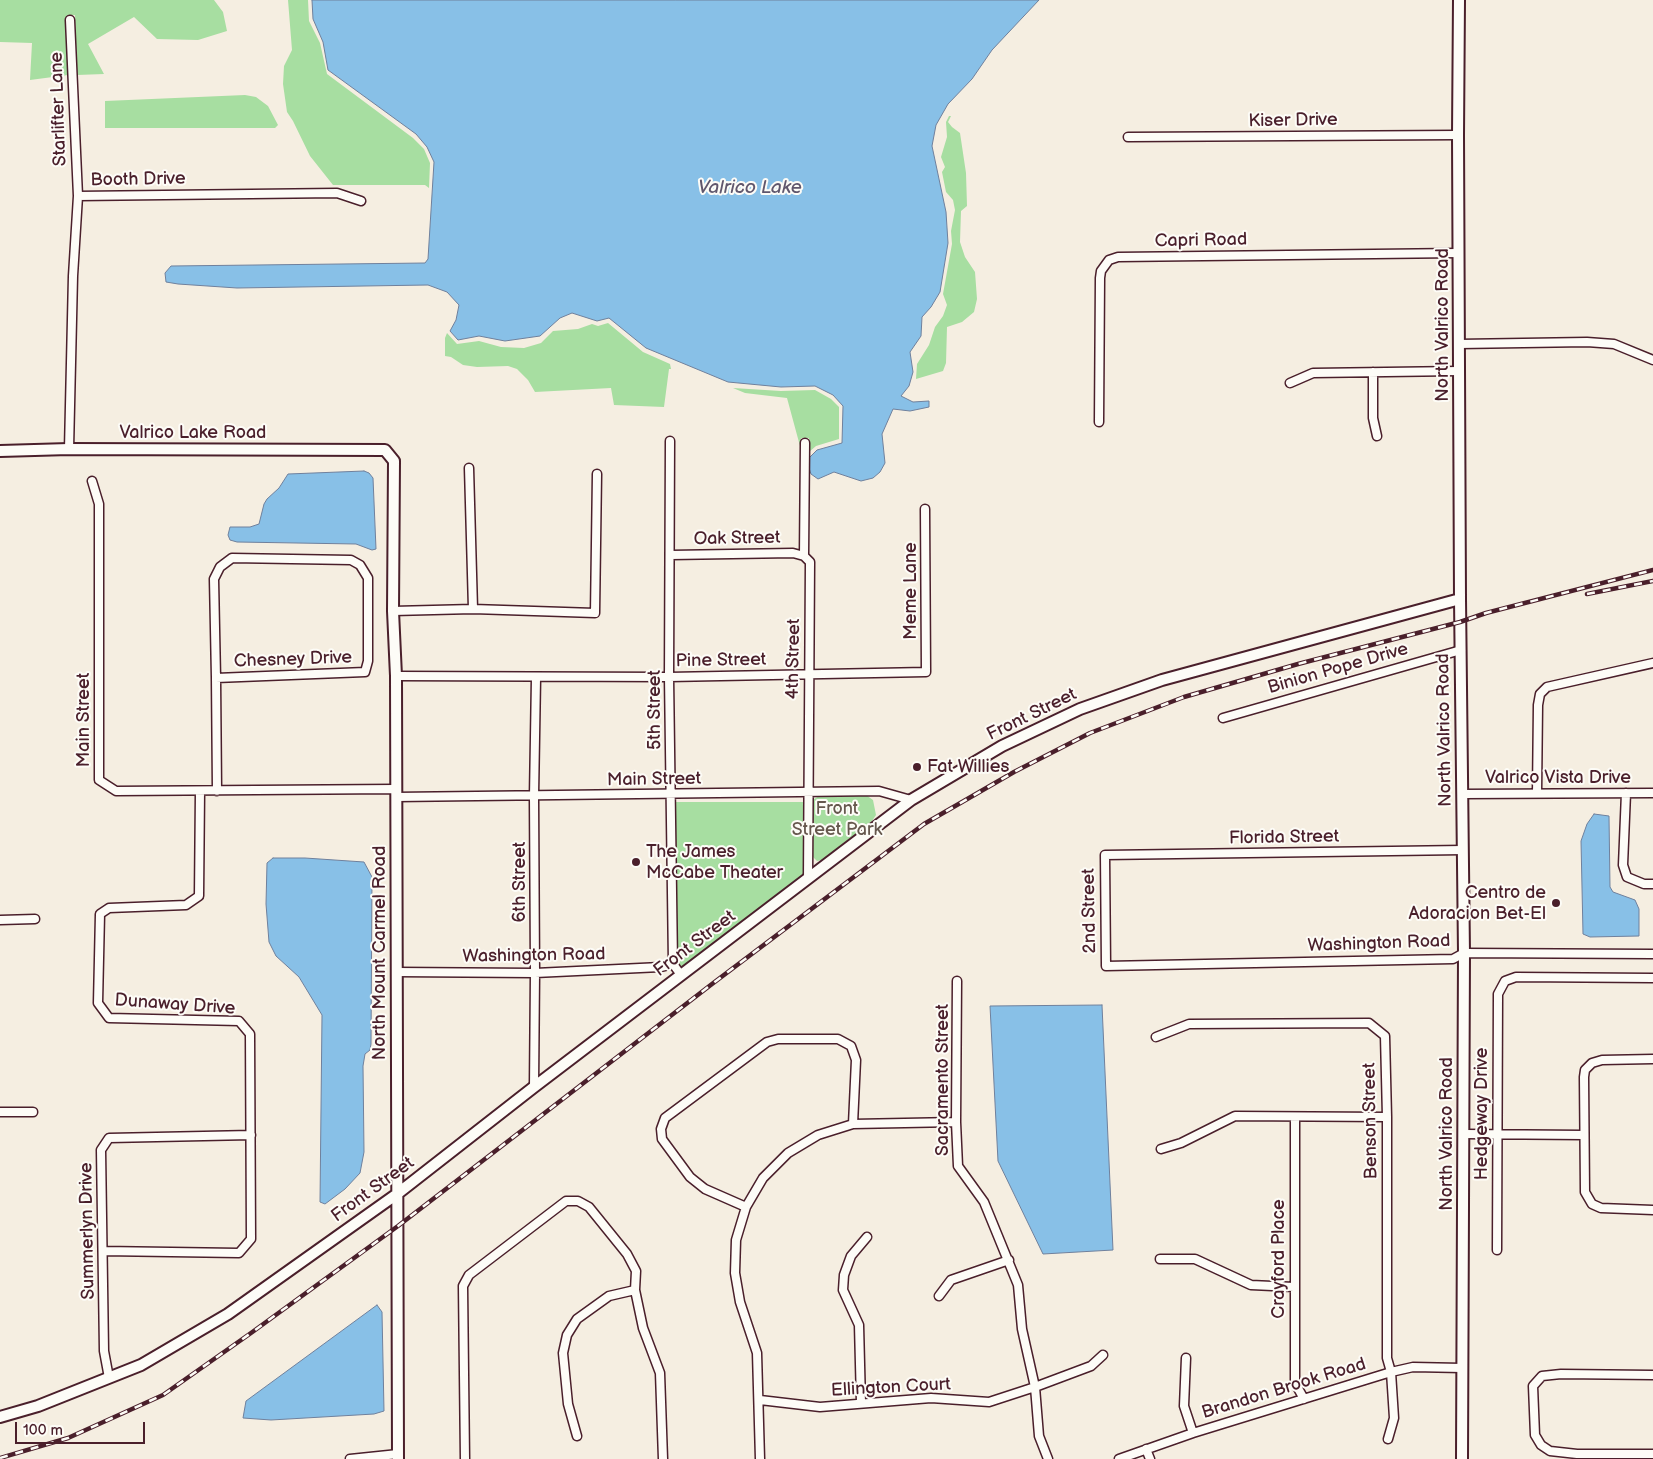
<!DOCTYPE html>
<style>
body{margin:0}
#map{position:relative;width:1653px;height:1459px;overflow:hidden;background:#f5eee1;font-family:"Balsamiq Sans",sans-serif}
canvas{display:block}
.scale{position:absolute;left:15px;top:1422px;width:130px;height:22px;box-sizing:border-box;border:2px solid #4a1f2b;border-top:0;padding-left:6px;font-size:15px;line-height:18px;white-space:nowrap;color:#4a1f2b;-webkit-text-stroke:4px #fdfcf7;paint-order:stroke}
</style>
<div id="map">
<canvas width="1653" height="1459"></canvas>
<div class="scale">100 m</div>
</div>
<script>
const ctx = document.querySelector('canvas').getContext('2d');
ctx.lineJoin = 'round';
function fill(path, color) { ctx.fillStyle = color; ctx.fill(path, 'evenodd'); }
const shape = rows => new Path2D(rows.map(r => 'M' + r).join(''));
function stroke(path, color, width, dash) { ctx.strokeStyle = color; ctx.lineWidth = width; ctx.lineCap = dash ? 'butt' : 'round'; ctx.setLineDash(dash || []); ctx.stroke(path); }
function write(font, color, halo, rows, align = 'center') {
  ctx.font = font + ' "Balsamiq Sans",sans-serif'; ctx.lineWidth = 4; ctx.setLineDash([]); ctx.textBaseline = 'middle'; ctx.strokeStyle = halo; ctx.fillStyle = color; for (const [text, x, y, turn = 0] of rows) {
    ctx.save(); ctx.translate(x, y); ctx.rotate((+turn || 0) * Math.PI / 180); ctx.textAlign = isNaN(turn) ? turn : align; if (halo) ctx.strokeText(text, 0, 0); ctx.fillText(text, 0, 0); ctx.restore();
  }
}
fill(shape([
 [0,0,214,0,223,12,227,31,198,40,157,39,134,17,88,44,104,74,77,75,75,15,66,16,68,75,30,80,32,43,0,42],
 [288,0,308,0,309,21,320,43,327,74,413,138,424,149,430,163,429,188,425,185,333,185,310,156,293,121,287,112,283,84,284,66,292,50],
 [245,95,256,97,268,106,278,125,275,128,105,128,105,101],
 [949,116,951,116,948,122,952,127,960,133,966,173,967,206,961,211,960,242,965,257,975,272,977,299,974,312,962,322,947,327,946,363,943,371,916,379,917,364,929,345,935,327,943,316,947,305,943,294,952,244,951,231,955,210,953,200,946,192,942,172,945,167,941,157,947,137,946,122],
 [608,323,643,352,670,364,671,369,669,369,664,407,614,405,611,388,535,392,528,380,517,369,508,366,477,367,463,365,451,357,445,356,445,338,447,333,457,344,479,341,501,347,524,348,541,343,553,331,578,329,592,324,598,326],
 [733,388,781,391,815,390,831,399,839,407,839,439,816,446,809,452,809,438,801,438,800,446,787,398,745,393],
 [821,795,866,795,873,800,876,815,872,821,822,860,817,861,813,857,812,804,814,799],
 [675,802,803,802,804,875,681,968,676,957]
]), '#a7dea1');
const water = shape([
 [312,0,1039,0,992,50,972,79,948,104,936,125,932,146,946,212,948,243,940,292,931,307,922,317,921,336,910,352,913,372,909,386,901,396,913,402,929,401,929,407,910,411,893,409,882,434,885,463,880,472,873,478,861,481,834,472,818,479,811,474,809,468,809,458,817,450,842,443,843,406,833,395,815,386,781,387,728,382,646,348,609,318,597,321,572,313,560,318,540,336,505,341,479,336,458,340,450,331,456,320,459,305,447,292,428,285,237,288,178,284,166,282,165,273,171,266,425,263,428,259,434,162,427,147,416,134,328,70,323,42,313,19,312,0],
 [364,471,369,473,373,478,376,549,372,550,356,544,237,542,230,540,228,535,230,527,250,527,259,524,264,504,267,499,279,488,288,474,364,471],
 [1594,814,1609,816,1610,887,1613,892,1635,900,1639,909,1639,936,1590,937,1583,934,1581,841,1587,824,1594,814],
 [273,858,305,858,364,862,372,877,371,1044,370,1050,365,1054,363,1066,364,1152,360,1173,345,1189,325,1204,320,1202,322,1015,299,977,276,956,269,942,266,904,267,863,273,858],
 [1102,1005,1113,1250,1043,1254,998,1161,990,1006,1102,1005],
 [377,1305,382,1312,384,1411,374,1414,271,1420,243,1418,246,1401,377,1305]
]);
fill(water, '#88c0e7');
stroke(water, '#6f809c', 1);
const minor = shape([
 [1128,137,1458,135],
 [78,196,337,193,361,201],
 [1459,344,1587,342,1614,344,1653,360],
 [1373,372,1373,418,1377,436],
 [1290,383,1313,373,1459,371],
 [1099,422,1100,278,1101,271,1109,260,1118,257,1459,253],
 [670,441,669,677,673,964,681,975],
 [805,443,804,556,810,562,808,878],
 [69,449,73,276,78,196,70,20],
 [469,468,473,609],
 [92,481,99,504,99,780,116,791,396,789],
 [671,555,793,553,804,556],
 [393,611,473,609,595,613,597,474],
 [396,676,669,677,926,672,925,509],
 [216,678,365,672,368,661,368,578,360,565,351,560,232,558,220,567,214,579,216,678,217,791],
 [1223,718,1461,650],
 [1537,793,1538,705,1540,694,1547,687,1653,663],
 [1626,793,1623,865,1627,877,1644,884,1653,884],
 [1463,794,1653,793],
 [396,797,879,791,911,800],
 [1463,850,1105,855,1106,966,1453,959,1464,953,1653,954],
 [0,920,35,919],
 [396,972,535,973,661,967,673,964],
 [957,981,956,1122,958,1166,984,1202,1018,1285,1022,1329,1035,1387,1039,1436,1048,1459],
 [1156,1037,1189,1024,1369,1023,1385,1036,1387,1117,1387,1358,1391,1372,1394,1418,1388,1439],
 [1653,1059,1602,1060,1592,1063,1585,1070,1584,1077,1585,1192,1592,1204,1601,1208,1653,1210],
 [534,1087,535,973,534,796,536,678],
 [0,1112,33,1112],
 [1295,1117,1295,1383,1304,1399],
 [1464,1134,1584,1135],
 [1161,1149,1181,1143,1235,1116,1387,1117],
 [746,1207,705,1189,690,1177,662,1139,661,1129,665,1118,767,1042,778,1039,838,1039,851,1046,856,1060,853,1124],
 [1497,1250,1498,994,1505,981,1516,977,1653,978],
 [103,1251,239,1253,251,1239,250,1034,239,1021,109,1018,98,1003,100,914,109,908,186,905,199,896,200,791],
 [1160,1259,1195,1259,1251,1285,1294,1287],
 [939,1296,951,1280,1009,1260],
 [1186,1358,1184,1406,1193,1433],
 [1653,1375,1561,1374,1542,1376,1533,1386,1535,1435,1541,1445,1550,1451,1577,1454,1653,1454],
 [109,1378,104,1351,101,1150,109,1138,251,1135],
 [760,1400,820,1407,931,1398,989,1402,1035,1387,1091,1366,1103,1355],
 [861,1403,859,1325,843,1290,844,1275,851,1256,867,1237],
 [577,1436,568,1404,563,1353,567,1335,577,1319,609,1296,635,1290],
 [1146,1449,1150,1459],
 [350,1459,398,1454],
 [465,1459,463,1286,469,1275,566,1201,578,1201,589,1207,627,1254,636,1271,635,1290,643,1328,660,1373,663,1459],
 [760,1459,757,1353,740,1302,735,1273,736,1240,746,1207,763,1178,788,1153,818,1135,853,1124,956,1122],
 [1119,1459,1193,1433,1391,1372,1413,1367,1462,1368]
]);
const tertiary = shape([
 [1459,0,1458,135,1460,599,1464,953,1462,1459],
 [0,451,69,449,385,450,394,461,393,611,396,676,398,1459],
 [0,1417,38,1406,141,1365,228,1314,397,1194,534,1087,911,800,1002,746,1080,709,1162,680,1460,599]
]);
stroke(minor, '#4a1f2b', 11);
stroke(tertiary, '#4a1f2b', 14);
stroke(minor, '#fdfcf7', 8);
stroke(tertiary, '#fdfcf7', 10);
const rail = shape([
 [1587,594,1653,581],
 [0,1458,68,1438,163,1395,251,1333,398,1226,712,984,924,824,1014,772,1090,733,1184,697,1298,664,1460,622,1486,613,1653,570]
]);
stroke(rail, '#4a1f2b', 4.5);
stroke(rail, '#fdfcf7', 2.5, [8]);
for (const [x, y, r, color] of [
 [917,767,5,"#4a1f2b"],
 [636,862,5,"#4a1f2b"],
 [1556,903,5,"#4a1f2b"]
]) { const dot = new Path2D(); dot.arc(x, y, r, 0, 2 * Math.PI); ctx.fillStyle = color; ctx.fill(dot); stroke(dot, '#fdfcf7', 2); }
write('18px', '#4a1f2b', '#fdfcf7', [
 ["Starlifter Lane",59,109,-92],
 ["Kiser Drive",1293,121,-1],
 ["Booth Drive",138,180,-1],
 ["Capri Road",1201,241,-1],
 ["North Valrico Road",1443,325,-90],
 ["Valrico Lake Road",193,433],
 ["Oak Street",737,539,-1],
 ["Meme Lane",911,591,-90],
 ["4th Street",794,659,-89],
 ["Chesney Drive",293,660,-2],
 ["Pine Street",721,661,-1],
 ["Binion Pope Drive",1338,669,-16],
 ["5th Street",655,710,-90],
 ["Front Street",1032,715,-26],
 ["Main Street",84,720,-90],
 ["North Valrico Road",1445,730,-91],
 ["Valrico Vista Drive",1558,778],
 ["Main Street",654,780,-1],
 ["Florida Street",1284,838,-1],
 ["6th Street",520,882,-90],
 ["2nd Street",1090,911,-91],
 ["Front Street",695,944,-37],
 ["Washington Road",1379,944,-2],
 ["North Mount Carmel Road",380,953,-90],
 ["Washington Road",534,956,-1],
 ["Dunaway Drive",175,1005,4],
 ["Sacramento Street",943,1080,-90],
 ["Hedgeway Drive",1482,1114,-90],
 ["Benson Street",1371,1121,-91],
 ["North Valrico Road",1447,1134,-90],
 ["Front Street",373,1190,-36],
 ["Summerlyn Drive",88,1231,-91],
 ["Crayford Place",1279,1259,-90],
 ["Ellington Court",891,1388,-3],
 ["Brandon Brook Road",1284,1389,-17]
]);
write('18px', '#4a1f2b', '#fdfcf7', [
 ["Fat Willies",927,767],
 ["The James",646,852],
 ["McCabe Theater",646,873],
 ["Centro de",1546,893,"right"],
 ["Adoracion Bet-El",1546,914,"right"]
], 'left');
write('18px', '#66584e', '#fdfcf7', [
 ["Front",837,809],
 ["Street Park",837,830]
]);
write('italic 19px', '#60576d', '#fdfcf7', [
 ["Valrico Lake",750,188]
]);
</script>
